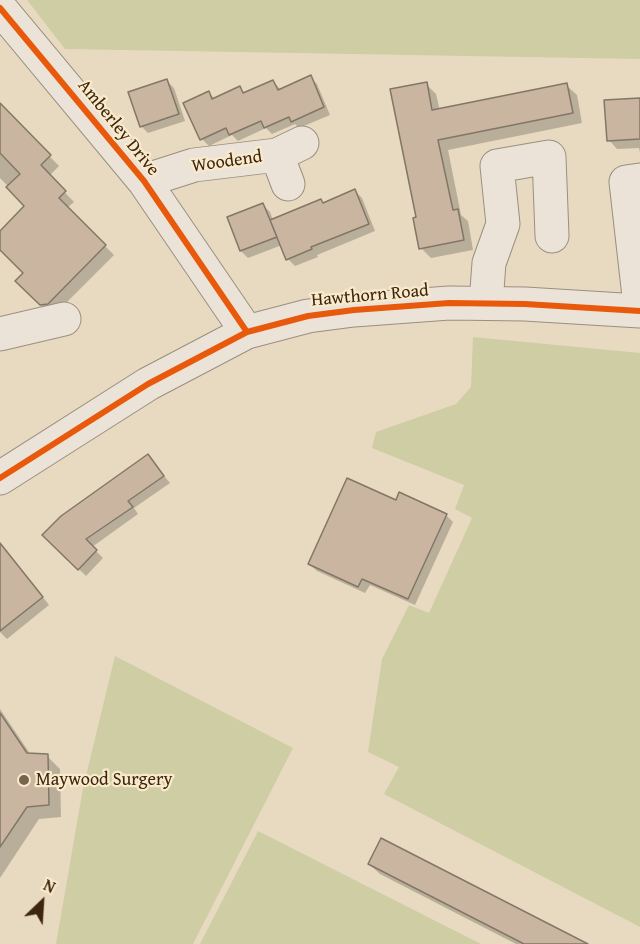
<!DOCTYPE html>
<style>
body{margin:0}
#map{position:relative;width:640px;height:944px;overflow:hidden;background:#e8dac0;font-family:"Gentium Book Plus",serif}
canvas{display:block}
.north{position:absolute;left:12px;top:872px;width:60px;height:60px;-webkit-text-stroke:4px #faeacc;paint-order:stroke;rotate:25deg;font-size:16px;font-weight:700;line-height:24px;text-align:center;color:#3d2510}
.north::after{content:'';display:block;margin:auto;width:21px;height:27px;background:#3d2510;clip-path:polygon(50% 0,100% 100%,50% 72%,0 100%)}
</style>
<div id="map">
<canvas width="640" height="944"></canvas>
<div class="north">N</div>
</div>
<script>
const ctx = document.querySelector('canvas').getContext('2d');
ctx.lineJoin = 'round';
function fill(path, color) { ctx.fillStyle = color; ctx.fill(path, 'evenodd'); }
const shape = rows => new Path2D(rows.map(r => 'M' + r).join(''));
function stroke(path, color, width, dash) { ctx.strokeStyle = color; ctx.lineWidth = width; ctx.lineCap = dash ? 'butt' : 'round'; ctx.setLineDash(dash || []); ctx.stroke(path); }
function write(font, color, halo, rows, align = 'center') {
  ctx.font = font + ' "Gentium Book Plus",serif'; ctx.lineWidth = 4.5; ctx.setLineDash([]); ctx.textBaseline = 'middle'; ctx.strokeStyle = halo; ctx.fillStyle = color; for (const [text, x, y, turn = 0] of rows) {
    ctx.save(); ctx.translate(x, y); ctx.rotate((+turn || 0) * Math.PI / 180); ctx.textAlign = isNaN(turn) ? turn : align; if (halo) ctx.strokeText(text, 0, 0); ctx.fillText(text, 0, 0); ctx.restore();
  }
}
fill(shape([
 [27,0,640,0,640,59,65,49],
 [473,337,640,353,640,927,384,794,399,767,368,752,382,659,409,605,429,613,472,518,455,509,464,485,372,448,376,432,456,404,471,387],
 [115,656,293,748,193,944,56,944,83,788],
 [258,831,481,944,200,944]
]), '#cfcda4');
fill(shape([
 [310,77,317,84,330,115,299,128,295,124,272,134,266,128,238,141,232,135,209,146,202,139,209,93,215,99,240,88,245,93,273,81,281,90],
 [167,81,174,88,185,121,148,133,141,126],
 [426,84,436,94,440,111,566,85,577,95,582,123,448,150,461,215,468,221,473,250,431,258,421,248,418,218],
 [640,99,640,153,639,148,617,149,609,140],
 [2,108,59,166,49,176,74,202,67,208,114,255,57,312,50,314,17,281,25,273,0,249,0,233,27,206,0,178,0,110],
 [355,191,362,198,375,231,317,255,318,257,295,266,288,259,282,245,248,258,241,251,263,205,270,212,273,220,321,200,325,204],
 [148,456,170,483,134,508,138,514,92,547,103,558,86,576,44,535],
 [396,502,446,515,453,522,415,605,370,585,365,593,317,571,309,564],
 [0,560,14,561,49,605,7,639,0,632],
 [0,709,31,755,47,756,60,769,61,817,39,819,0,878],
 [369,864,585,944,516,944,380,874]
]), '#0003');
const building = shape([
 [311,75,324,107,291,122,289,117,264,128,261,121,229,135,226,128,200,140,183,103,209,91,212,99,240,86,243,93,273,80,278,90,311,75],
 [167,79,179,114,140,127,128,92,167,79],
 [427,82,432,110,567,83,573,113,438,140,453,210,458,209,464,240,419,249,413,218,416,217,390,89,427,82],
 [640,98,640,139,607,141,604,100,640,98],
 [0,103,51,155,41,165,66,191,59,198,106,245,48,304,40,305,15,281,23,273,0,250,0,231,24,206,6,187,20,174,0,153,0,103],
 [355,189,369,224,311,247,312,249,286,260,270,220,321,199,323,203,355,189],
 [263,203,277,237,240,251,227,217,263,203],
 [148,454,164,476,128,501,133,507,86,539,97,550,78,570,42,535,61,516,148,454],
 [347,478,396,500,399,492,447,514,408,599,362,579,358,587,308,564,347,478],
 [0,543,43,597,0,631,0,543],
 [0,713,27,753,48,754,49,805,27,807,0,847,0,713],
 [381,838,588,944,524,944,368,864,381,838]
]);
fill(building, '#c9b5a0');
stroke(building, '#827767', 1.5);
const minor = shape([
 [0,8,144,181,247,332],
 [277,155,288,184],
 [640,180,626,182,640,305],
 [144,181,194,165,277,155,302,143],
 [486,303,489,263,503,224,497,166,549,157,552,236],
 [0,334,64,319],
 [0,478,148,384,247,332,308,316,354,310,449,303,525,304,640,311]
]);
stroke(minor, '#9a8f7f', 35);
stroke(minor, '#ebe3d7', 33);
stroke(shape([
 [0,8,144,181,247,332],
 [0,478,148,384,247,332,308,316,354,310,449,303,525,304,640,311]
]), '#e8590c', 6);
for (const [x, y, r, color] of [
 [24,780,6,"#79644e"]
]) { const dot = new Path2D(); dot.arc(x, y, r, 0, 2 * Math.PI); ctx.fillStyle = color; ctx.fill(dot); stroke(dot, '#faeacc', 2); }
write('18px', '#3d2510', '#faeacc', [
 ["Amberley Drive",118,128,51],
 ["Woodend",227,162,-8],
 ["Hawthorn Road",370,296,-5]
]);
write('18px', '#3d2510', '#faeacc', [
 ["Maywood Surgery",36,780]
], 'left');
</script>
